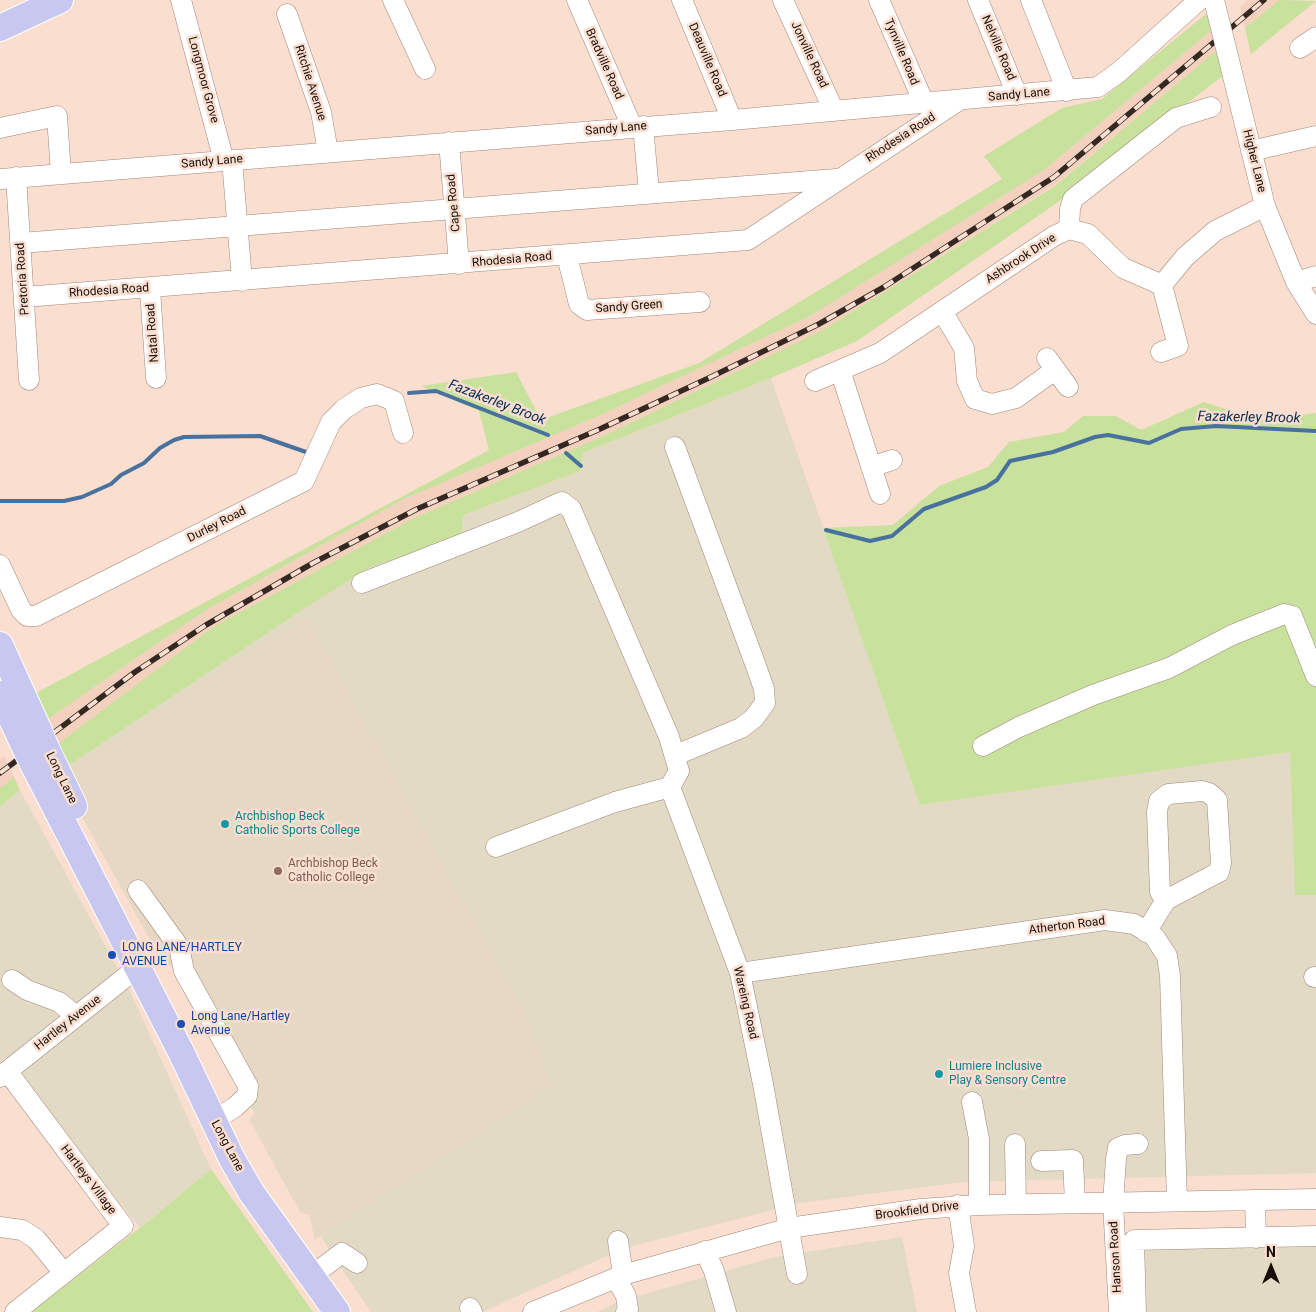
<!DOCTYPE html>
<style>
body{margin:0}
#map{position:relative;width:1316px;height:1312px;overflow:hidden;background:#fadecf;font-family:Roboto,sans-serif}
canvas{display:block}
.north{position:absolute;left:1246px;top:1242px;width:50px;height:50px;-webkit-text-stroke:4px #fadecf;paint-order:stroke;rotate:0deg;font-size:14px;font-weight:700;line-height:20px;text-align:center;color:#170e09}
.north::after{content:'';display:block;margin:auto;width:18px;height:22px;background:#170e09;clip-path:polygon(50% 0,100% 100%,50% 72%,0 100%)}
</style>
<div id="map">
<canvas width="1316" height="1312"></canvas>
<div class="north">N</div>
</div>
<script>
const ctx = document.querySelector('canvas').getContext('2d');
ctx.lineJoin = 'round';
function fill(path, color) { ctx.fillStyle = color; ctx.fill(path, 'evenodd'); }
const shape = rows => new Path2D(rows.map(r => 'M' + r).join(''));
function stroke(path, color, width, dash) { ctx.strokeStyle = color; ctx.lineWidth = width; ctx.lineCap = dash ? 'butt' : 'round'; ctx.setLineDash(dash || []); ctx.stroke(path); }
function write(font, color, halo, rows, align = 'center') {
  ctx.font = font + ' Roboto,sans-serif'; ctx.lineWidth = 5; ctx.setLineDash([]); ctx.textBaseline = 'middle'; ctx.strokeStyle = halo; ctx.fillStyle = color; for (const [text, x, y, turn = 0] of rows) {
    ctx.save(); ctx.translate(x, y); ctx.rotate((+turn || 0) * Math.PI / 180); ctx.textAlign = isNaN(turn) ? turn : align; if (halo) ctx.strokeText(text, 0, 0); ctx.fillText(text, 0, 0); ctx.restore();
  }
}
fill(shape([
 [1248,0,1279,0,1245,28,1240,7],
 [1212,30,1217,50,1055,185,821,331,603,436,414,518,213,627,55,746,45,721,206,610,404,499,594,418,812,315,1044,170],
 [4,756,14,777,0,788,0,759]
]), '#f4d0be');
fill(shape([
 [771,378,920,805,1290,751,1295,894,1316,895,1316,1173,964,1182,800,1203,625,1248,482,1312,371,1312,329,1250,65,768,302,610,371,567,461,536,463,515,580,471,583,453],
 [20,790,129,989,211,1169,140,1228,5,1058,0,1062,0,807],
 [1316,1226,1316,1312,1109,1312,1108,1233],
 [902,1237,917,1312,597,1312,620,1301,774,1257]
]), '#e3dac5');
fill(shape([
 [307,618,527,1019,552,1086,315,1240,309,1215,300,1212,249,1119,258,1111,260,1100,194,983,186,962,165,967,61,779,103,746,129,732,204,679]
]), '#e7d8c5');
fill(shape([
 [1279,0,1316,1,1251,54,1245,28],
 [1207,13,1212,30,1044,170,812,315,594,418,404,499,206,610,45,721,34,694,489,450,479,411,421,386,516,372,541,420,699,363,1002,179,984,156,1062,108,1102,99],
 [1217,50,1224,75,1061,200,857,341,771,378,583,453,580,471,463,515,461,536,371,567,302,610,65,768,55,746,213,627,414,518,603,436,821,331,1055,186],
 [1204,402,1259,420,1316,413,1316,895,1295,895,1290,752,920,805,823,528,893,525,939,486,988,467,1009,442,1064,432,1083,416,1116,416,1141,430],
 [14,777,20,790,0,807,0,788],
 [211,1169,313,1312,31,1312,150,1220]
]), '#c8e19d');
stroke(shape([
 [409,393,436,391,548,435],
 [566,453,581,466],
 [0,501,64,501,82,497,111,484,121,475,144,463,160,448,174,440,184,437,260,436,306,452],
 [826,530,870,541,892,536,924,509,986,487,997,480,1010,461,1053,452,1095,437,1108,435,1149,443,1181,429,1216,426,1316,431]
]), '#49719d', 4);
const minor = shape([
 [181,0,224,161],
 [393,0,425,69],
 [577,0,632,127],
 [682,0,732,120],
 [783,0,834,111],
 [879,0,924,103],
 [978,0,1017,95],
 [1031,0,1067,91],
 [1214,0,1220,24],
 [287,14,321,112,328,152],
 [1225,44,1265,206,1296,282,1316,314],
 [1300,48,1316,37],
 [643,126,649,192],
 [0,128,57,116,61,174],
 [449,142,459,264],
 [1251,151,1316,136],
 [232,160,242,281],
 [16,177,29,380],
 [0,179,732,120,1098,87,1119,72,1199,0],
 [1069,229,1070,209,1073,199,1176,118,1211,107],
 [21,243,836,179],
 [567,256,579,304,587,310,700,302],
 [1296,282,1316,276],
 [150,289,156,378],
 [24,297,748,240,958,101],
 [942,311,964,348,967,381,975,399,992,404,1016,398,1055,370],
 [1161,352,1178,346,1162,285],
 [1047,358,1068,387],
 [840,370,880,494],
 [815,381,880,353,1054,236,1069,229,1088,234,1123,268,1162,285,1185,257,1215,231,1265,206],
 [675,447,756,666,764,689,765,703,754,718,741,728,676,755],
 [871,467,892,460],
 [0,565,21,610,27,616,36,616,304,481,331,422,344,409,361,398,377,394,394,401,403,433],
 [362,583,518,522,557,504,562,502,571,509,669,737,679,771,670,787,615,802,496,847],
 [983,746,1019,727,1093,695,1169,668,1232,635,1284,614,1292,616,1316,676],
 [670,787,740,973,763,1084,797,1274],
 [138,890,179,947,184,971,248,1086,247,1096,235,1107,213,1121],
 [1146,932,1166,900,1160,892,1157,812,1159,801,1168,794,1202,791,1209,793,1217,800,1221,863,1219,872,1166,900],
 [740,973,1105,920,1134,924,1154,936,1167,956,1170,976,1177,1201],
 [1314,977,1316,977],
 [12,980,27,990,59,1002,76,1016],
 [7,1071,123,1226,15,1312],
 [0,1077,137,968],
 [972,1102,979,1139,979,1205],
 [1015,1144,1016,1204],
 [1041,1161,1073,1160,1075,1203],
 [1255,1200,1256,1238],
 [958,1205,964,1246,959,1273,966,1312],
 [0,1227,22,1230,36,1239,64,1273],
 [618,1241,623,1275],
 [705,1251,714,1271,726,1312],
 [310,1277,342,1253,357,1263],
 [616,1278,626,1296,628,1309,626,1312],
 [470,1308,472,1312],
 [533,1312,623,1275,789,1228,921,1209,979,1205,1316,1199],
 [1119,1312,1113,1203,1116,1159,1118,1148,1125,1145,1138,1144],
 [1136,1312,1134,1240,1316,1236]
]);
const major = shape([
 [0,28,60,0],
 [0,645,39,731],
 [0,694,23,743],
 [46,748,74,806],
 [31,760,181,1052,232,1159,251,1192,337,1312]
]);
stroke(minor, '#a08678', 21);
stroke(major, '#fff', 28);
stroke(minor, '#fff', 20);
stroke(major, '#c7c7ef', 26);
const rail = shape([
 [0,773,135,672,206,625,313,563,417,509,600,429,713,376,819,324,884,287,1054,177,1264,0]
]);
stroke(rail, '#342822', 5.5);
stroke(rail, '#fadecf', 4, [11]);
const minorBridge = shape([
 [1220,24,1225,44]
]);
const majorBridge = shape([
 [39,731,46,748],
 [23,743,31,760]
]);
stroke(minorBridge, '#a08678', 21, []);
stroke(majorBridge, '#fff', 28, []);
stroke(minorBridge, '#fff', 20);
stroke(majorBridge, '#c7c7ef', 26);
for (const [x, y, r, color] of [
 [225,824,5,"#0f9aa8"],
 [278,871,5,"#8d6e63"],
 [112,955,5,"#1a4fb4"],
 [181,1024,5,"#1a4fb4"],
 [939,1074,5,"#0f9aa8"]
]) { const dot = new Path2D(); dot.arc(x, y, r, 0, 2 * Math.PI); ctx.fillStyle = color; ctx.fill(dot); stroke(dot, '#fadecf', 2); }
write('12px', '#170e09', '#fadecf', [
 ["Nelville Road",998,48,67],
 ["Tynville Road",901,52,67],
 ["Jonville Road",809,55,65],
 ["Deauville Road",707,60,67],
 ["Bradville Road",604,64,66],
 ["Longmoor Grove",203,80,75],
 ["Ritchie Avenue",310,83,72],
 ["Sandy Lane",1019,95,-5],
 ["Sandy Lane",616,129,-5],
 ["Rhodesia Road",901,138,-33],
 ["Higher Lane",1254,161,76],
 ["Sandy Lane",212,162,-5],
 ["Cape Road",454,203,-95],
 ["Ashbrook Drive",1021,259,-33],
 ["Rhodesia Road",512,260,-5],
 ["Pretoria Road",23,279,-94],
 ["Rhodesia Road",109,291,-4],
 ["Sandy Green",629,307,-4],
 ["Natal Road",153,333,-94],
 ["Durley Road",217,525,-27],
 ["Long Lane",61,778,64],
 ["Atherton Road",1067,926,-7],
 ["Wareing Road",745,1003,77],
 ["Hartley Avenue",68,1023,-38],
 ["Long Lane",227,1146,62],
 ["Hartleys Village",88,1180,53],
 ["Brookfield Drive",917,1211,-7],
 ["Hanson Road",1116,1257,-93]
]);
write('12px', '#0d838f', '#fadecf', [
 ["Archbishop Beck",235,817],
 ["Catholic Sports College",235,831],
 ["Lumiere Inclusive",949,1067],
 ["Play & Sensory Centre",949,1081]
], 'left');
write('12px', '#785e54', '#fadecf', [
 ["Archbishop Beck",288,864],
 ["Catholic College",288,878]
], 'left');
write('12px', '#164399', '#fadecf', [
 ["LONG LANE/HARTLEY",122,948],
 ["AVENUE",122,962],
 ["Long Lane/Hartley",191,1017],
 ["Avenue",191,1031]
], 'left');
write('italic 14px', '#002b53', '#fadecf', [
 ["Fazakerley Brook",497,403,21],
 ["Fazakerley Brook",1249,418,1]
]);
</script>
